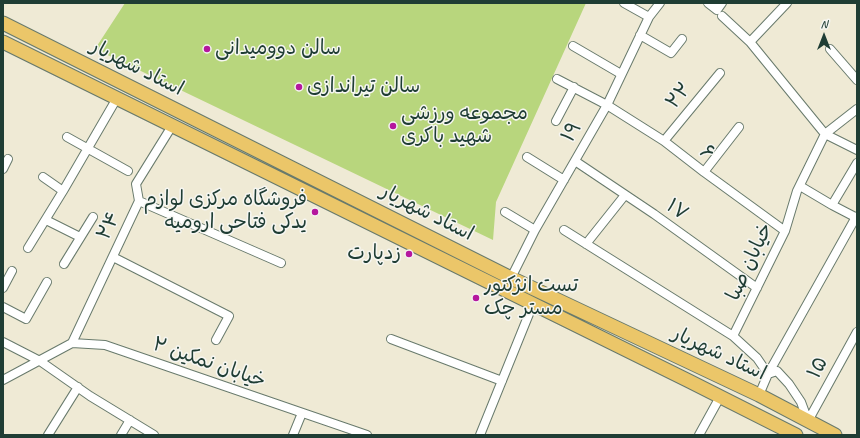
<!DOCTYPE html>
<meta charset="utf-8">
<style>
body{margin:0}
#map{position:relative;width:860px;height:438px;overflow:hidden;background:#efead5;font-family:Caveat,sans-serif}
canvas{display:block}
.frame{position:absolute;inset:0;border:4px solid #1f3d34;pointer-events:none}
.north{position:absolute;left:804px;top:16px;width:40px;height:40px;-webkit-text-stroke:3px #f6f6f2;paint-order:stroke;rotate:0deg;font-size:11px;font-weight:700;line-height:16px;text-align:center;color:#1f3d34}
.north::after{content:'';display:block;margin:auto;width:14px;height:18px;background:#1f3d34;clip-path:polygon(50% 0,100% 100%,50% 72%,0 100%)}
</style>
<div id="map">
<canvas width="860" height="438"></canvas>
<div class="frame"></div>
<div class="north">N</div>
</div>
<script>
const ctx = document.querySelector('canvas').getContext('2d');
ctx.lineJoin = 'round';
function fill(path, color) { ctx.fillStyle = color; ctx.fill(path, 'evenodd'); }
const shape = rows => new Path2D(rows.map(r => 'M' + r).join(''));
function stroke(path, color, width, dash) { ctx.strokeStyle = color; ctx.lineWidth = width; ctx.lineCap = dash ? 'butt' : 'round'; ctx.setLineDash(dash || []); ctx.stroke(path); }
function write(font, color, halo, rows, align = 'center') {
  ctx.font = font + ' Caveat,"Playpen Sans Arabic",sans-serif'; ctx.lineWidth = 3; ctx.setLineDash([]); ctx.textBaseline = 'middle'; ctx.strokeStyle = halo; ctx.fillStyle = color; for (const [text, x, y, turn = 0] of rows) {
    ctx.save(); ctx.translate(x, y); ctx.rotate((+turn || 0) * Math.PI / 180); ctx.textAlign = isNaN(turn) ? turn : align; if (halo) ctx.strokeText(text, 0, 0); ctx.fillText(text, 0, 0); ctx.restore();
  }
}
fill(shape([
 [125,3,586,3,496,202,493,240,95,49]
]), '#b8d67d');
const minor = shape([
 [624,3,649,17],
 [708,3,717,10,722,3],
 [722,16,750,42,787,3],
 [640,35,671,53,682,39],
 [750,42,825,134,857,150],
 [573,46,621,74],
 [830,49,857,80],
 [557,79,607,105,664,141,704,172,785,231],
 [556,121,574,87],
 [67,137,128,171],
 [664,141,720,73],
 [527,157,564,180],
 [575,161,654,214,757,288],
 [3,169,8,159],
 [704,172,739,127],
 [43,177,63,191],
 [800,186,832,205,857,218],
 [139,201,281,263],
 [832,205,857,163],
 [505,212,535,230],
 [46,220,80,237],
 [564,230,733,336],
 [586,244,625,195],
 [28,248,63,191,117,98],
 [113,257,229,316,216,340],
 [64,264,93,217],
 [511,278,535,230,607,105,649,17,660,3],
 [3,288,12,271],
 [3,307,26,319,47,282],
 [391,339,502,381],
 [3,342,40,361,90,396,154,435],
 [72,343,139,201,136,184,172,126],
 [768,374,856,217],
 [768,374,777,371,789,384,801,402,808,421],
 [3,380,72,343,105,345,367,435],
 [759,395,768,374,757,358,733,336,785,231,797,191,825,134,857,109],
 [808,421,857,332],
 [48,435,78,387],
 [121,435,130,420],
 [293,435,302,413],
 [480,435,533,304],
 [699,435,720,397]
]);
const primary = shape([
 [3,23,511,278,759,395,835,435],
 [3,42,689,381,796,435]
]);
stroke(minor, '#687a6c', 10);
stroke(primary, '#687a6c', 15);
stroke(minor, '#fff', 8);
stroke(primary, '#ebc669', 13);
for (const [x, y, r, color] of [
 [207,49,4,"#b5179e"],
 [299,87,4,"#b5179e"],
 [393,126,4,"#b5179e"],
 [315,212,4,"#b5179e"],
 [409,254,4,"#b5179e"],
 [476,298,4,"#b5179e"]
]) { const dot = new Path2D(); dot.arc(x, y, r, 0, 2 * Math.PI); ctx.fillStyle = color; ctx.fill(dot); stroke(dot, '#f6f6f2', 1.5); }
write('20px', '#1f3d34', '#f6f6f2', [
 ["سالن دوومیدانی",215,49],
 ["سالن تیراندازی",307,87],
 ["مجموعه ورزشی",401,114],
 ["شهید باکری",401,137],
 ["فروشگاه مرکزی لوازم",307,200,"right"],
 ["یدکی فتاحی ارومیه",307,223,"right"],
 ["زدپارت",401,254,"right"],
 ["تست انژکتور",484,286],
 ["مستر چک",484,309]
], 'left');
write('20px', '#1f3d34', '#f6f6f2', [
 ["استاد شهریار",137,68,27],
 ["۲۲",679,96,-51],
 ["۱۹",572,132,-60],
 ["۶",707,153,37],
 ["۱۷",677,210,35],
 ["استاد شهریار",427,213,27],
 ["۲۴",109,226,-64],
 ["خیابان صبا",750,262,-65],
 ["استاد شهریار",719,354,25],
 ["خیابان نمکین ۲",209,363,19],
 ["۱۵",818,368,-62]
]);
</script>
